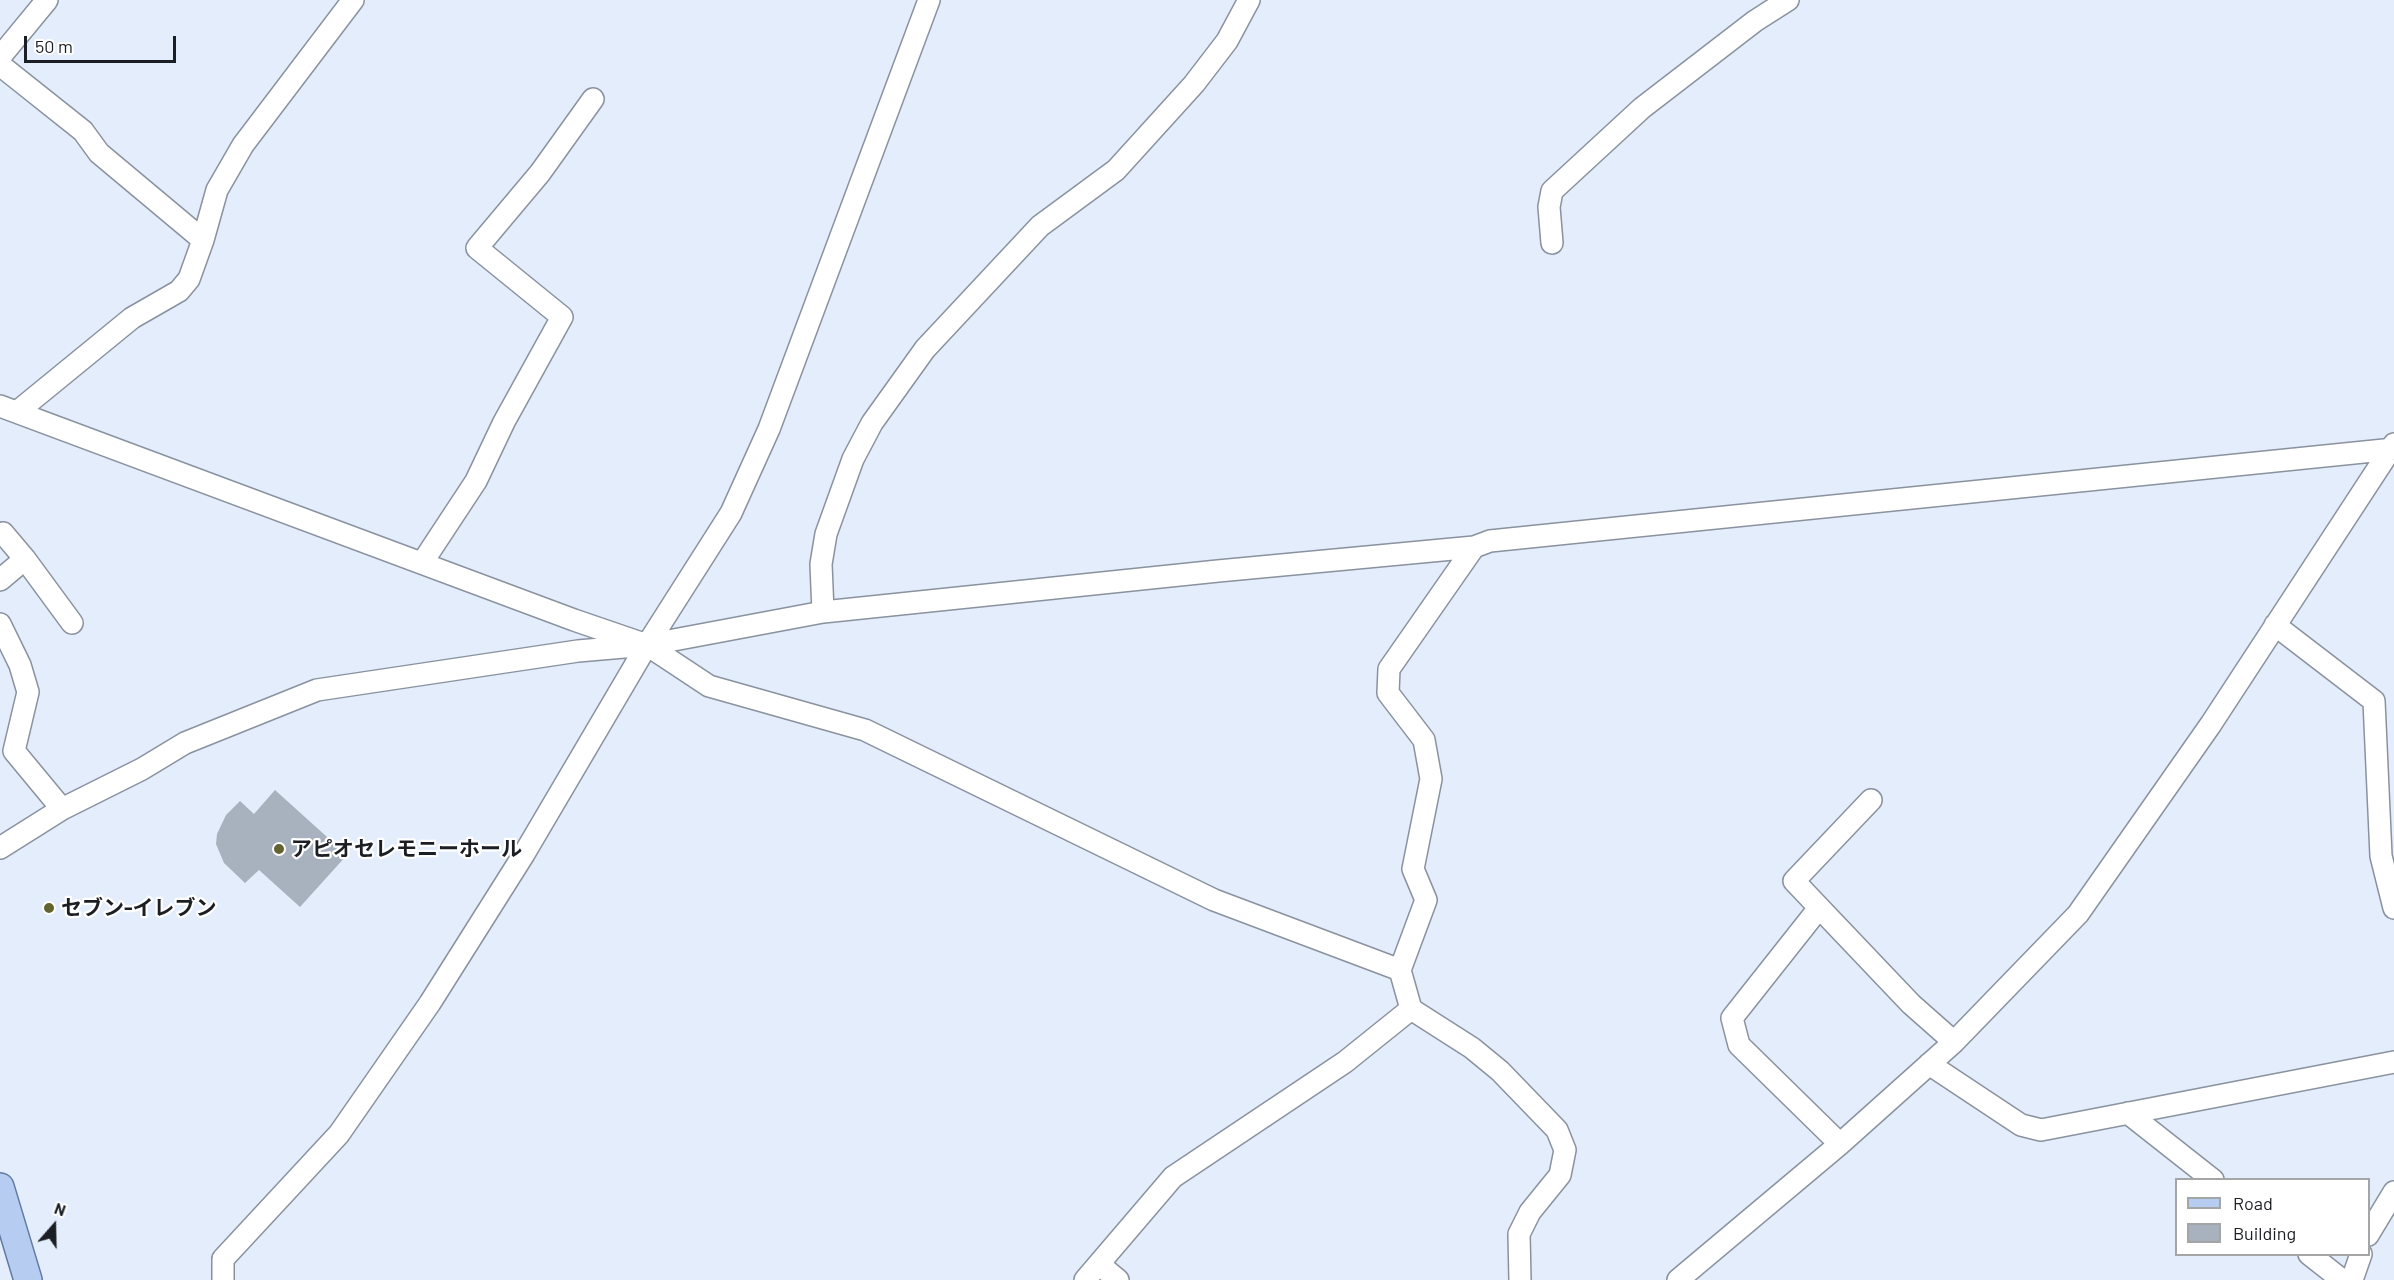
<!DOCTYPE html>
<meta charset="utf-8">
<style>
body{margin:0}
#map{position:relative;width:2394px;height:1280px;overflow:hidden;background:#e4edfc;font-family:Barlow,sans-serif}
canvas{display:block}
.legend{position:absolute;left:2175px;top:1178px;width:195px;height:78px;box-sizing:border-box;background:#fff;border:2px solid #a4a5a7;margin:0;padding:8px 10px;list-style:none;font-size:18px;color:#1b1e23}
.legend li{display:flex;align-items:center;gap:12px;height:30px}
.legend b{width:30px;border:2px solid #a4a5a7}
.north{position:absolute;left:24px;top:1196px;width:60px;height:60px;-webkit-text-stroke:4px #fff;paint-order:stroke;rotate:20deg;font-size:16px;font-weight:700;line-height:24px;text-align:center;color:#1b1e23}
.north::after{content:'';display:block;margin:auto;width:21px;height:27px;background:#1b1e23;clip-path:polygon(50% 0,100% 100%,50% 72%,0 100%)}
.scale{position:absolute;left:24px;top:36px;width:152px;height:27px;box-sizing:border-box;border:3px solid #1b1e23;border-top:0;padding-left:8px;font-size:18px;line-height:21px;white-space:nowrap;color:#1b1e23;-webkit-text-stroke:4px #fff;paint-order:stroke}
</style>
<div id="map">
<canvas width="2394" height="1280"></canvas>
<ul class="legend">
<li><b style="height:8px;background:#b6cdf1"></b>Road</li>
<li><b style="height:16px;background:#a8b1be"></b>Building</li>
</ul>
<div class="north">N</div>
<div class="scale">50 m</div>
</div>
<script>
const ctx = document.querySelector('canvas').getContext('2d');
ctx.lineJoin = 'round';
function fill(path, color) { ctx.fillStyle = color; ctx.fill(path, 'evenodd'); }
const shape = rows => new Path2D(rows.map(r => 'M' + r).join(''));
function stroke(path, color, width, dash) { ctx.strokeStyle = color; ctx.lineWidth = width; ctx.lineCap = dash ? 'butt' : 'round'; ctx.setLineDash(dash || []); ctx.stroke(path); }
function write(font, color, halo, rows, align = 'center') {
  ctx.font = font + ' Barlow,"Noto Sans JP",sans-serif'; ctx.lineWidth = 4.5; ctx.setLineDash([]); ctx.textBaseline = 'middle'; ctx.strokeStyle = halo; ctx.fillStyle = color; for (const [text, x, y, turn = 0] of rows) {
    ctx.save(); ctx.translate(x, y); ctx.rotate((+turn || 0) * Math.PI / 180); ctx.textAlign = isNaN(turn) ? turn : align; if (halo) ctx.strokeText(text, 0, 0); ctx.fillText(text, 0, 0); ctx.restore();
  }
}
fill(shape([
 [275,790,347,855,300,907,259,870,245,883,224,863,216,844,217,834,226,815,240,801,254,814]
]), '#a8b1be');
const minor = shape([
 [0,57,47,0],
 [0,65,83,131,99,153,203,240],
 [1552,243,1549,207,1552,191,1642,108,1755,21,1788,0],
 [0,406,574,620,647,645,709,686,865,730,1214,900,1400,970],
 [17,412,132,318,179,291,189,279,203,240,217,190,243,145,353,0],
 [3,533,25,559],
 [1474,547,1389,669,1388,693,1424,740,1431,779,1413,869,1426,900,1400,970,1411,1009,1472,1048,1500,1071,1557,1130,1565,1150,1560,1175,1530,1212,1519,1234,1520,1280],
 [422,563,476,481,504,422,562,317,477,248,540,173,593,99],
 [0,580,25,559,72,623],
 [823,612,821,564,826,534,853,459,872,423,925,349,1040,226,1116,170,1194,84,1227,41,1249,0],
 [0,624,20,665,28,692,14,751,62,809],
 [2275,625,2374,701,2381,856,2394,908],
 [1871,800,1794,881,1911,1004,1954,1042],
 [0,848,62,809,142,769,185,743,317,690,578,651,647,645,823,612,1218,571,1474,547,1490,541,1617,528,2394,449],
 [1819,908,1732,1018,1739,1045,1840,1144],
 [1929,1064,2021,1125,2041,1130,2394,1062],
 [2128,1113,2213,1180],
 [2368,1235,2394,1192],
 [2309,1254,2342,1280],
 [1100,1265,1118,1280],
 [223,1280,223,1259,339,1134,430,1003,524,854,647,645,731,513,769,429,929,0],
 [1085,1280,1173,1177,1345,1062,1411,1009],
 [1678,1280,1840,1144,1954,1042,2078,914,2211,724,2394,444],
 [2352,1280,2361,1254]
]);
const major = shape([
 [0,1187,28,1280]
]);
stroke(minor, '#89929e', 24);
stroke(major, '#617aa2', 30);
stroke(minor, '#fff', 21);
stroke(major, '#b6cdf1', 27);
for (const [x, y, r, color] of [
 [279,849,6,"#626330"],
 [49,908,6,"#626330"]
]) { const dot = new Path2D(); dot.arc(x, y, r, 0, 2 * Math.PI); ctx.fillStyle = color; ctx.fill(dot); stroke(dot, '#fff', 2); }
write('bold 21px', '#1b1e23', '#fff', [
 ["アピオセレモニーホール",291,849],
 ["セブン-イレブン",61,908]
], 'left');
</script>
